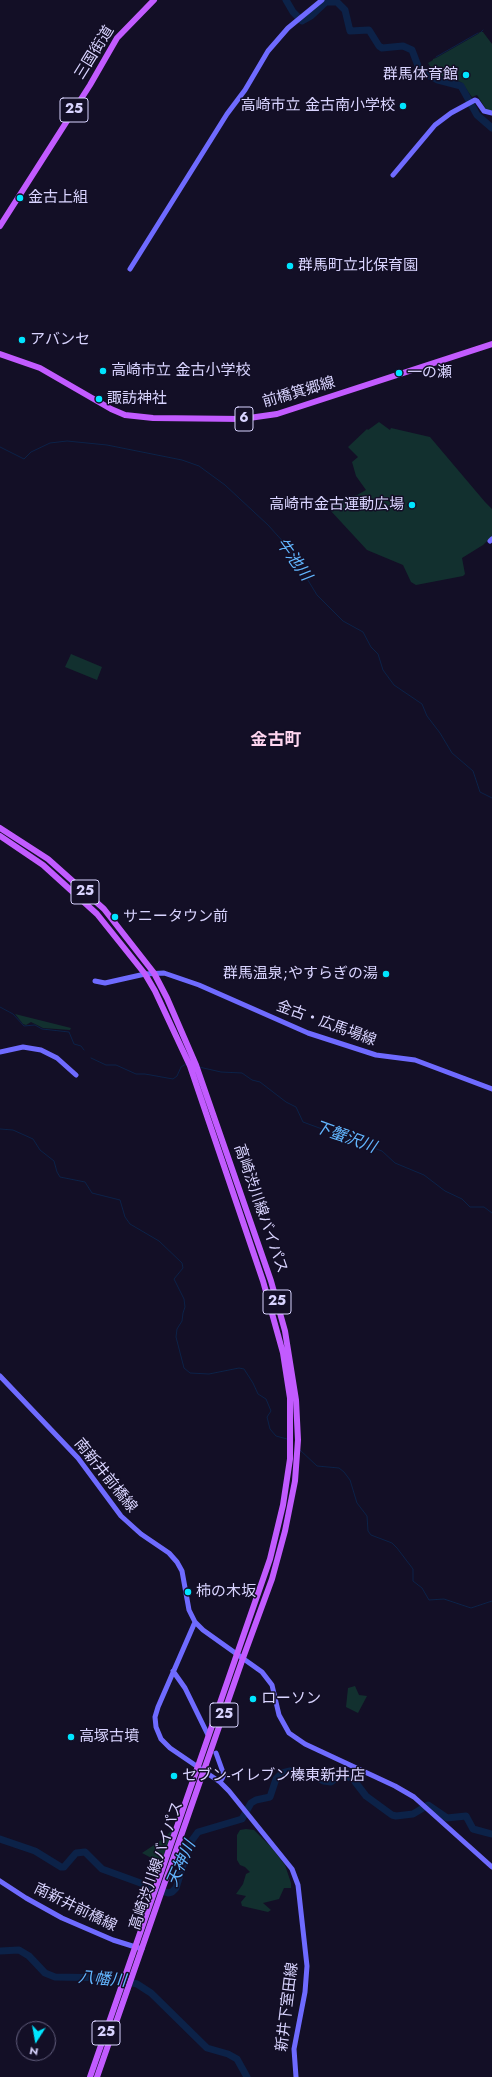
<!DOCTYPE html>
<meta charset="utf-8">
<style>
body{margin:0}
#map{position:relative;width:492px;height:2077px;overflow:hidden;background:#130f26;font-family:Jost,sans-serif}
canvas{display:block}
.north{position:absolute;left:16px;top:2021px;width:40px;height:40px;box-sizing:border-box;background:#130f26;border:1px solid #625e7d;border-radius:50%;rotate:191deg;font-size:11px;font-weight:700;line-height:16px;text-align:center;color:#d9d4ff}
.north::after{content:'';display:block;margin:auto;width:14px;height:18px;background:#00e5ff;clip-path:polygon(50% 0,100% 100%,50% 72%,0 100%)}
</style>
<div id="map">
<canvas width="492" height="2077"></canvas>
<div class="north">N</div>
</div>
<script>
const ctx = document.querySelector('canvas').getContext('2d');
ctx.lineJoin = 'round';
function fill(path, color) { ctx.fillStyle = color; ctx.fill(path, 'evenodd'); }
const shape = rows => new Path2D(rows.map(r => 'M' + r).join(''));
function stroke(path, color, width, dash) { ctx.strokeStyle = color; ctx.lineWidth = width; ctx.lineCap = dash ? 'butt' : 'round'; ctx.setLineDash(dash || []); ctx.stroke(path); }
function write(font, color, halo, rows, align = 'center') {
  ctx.font = font + ' Jost,"Noto Sans JP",sans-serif'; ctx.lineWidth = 3; ctx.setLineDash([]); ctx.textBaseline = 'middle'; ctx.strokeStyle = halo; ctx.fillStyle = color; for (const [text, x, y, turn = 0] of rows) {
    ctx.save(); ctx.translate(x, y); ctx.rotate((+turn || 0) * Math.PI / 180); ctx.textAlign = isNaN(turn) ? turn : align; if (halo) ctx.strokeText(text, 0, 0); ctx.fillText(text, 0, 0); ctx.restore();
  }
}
fill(shape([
 [480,32,483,32,492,44,492,111,486,109,477,95,472,97,461,82,448,79,433,71,428,63,433,60,433,59,436,58,478,34],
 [379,422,390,430,391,428,430,437,485,502,492,509,492,536,483,545,462,558,465,574,463,576,416,585,411,582,403,565,367,550,330,510,343,499,357,495,366,490,356,476,352,462,358,457,348,447,367,429,368,430],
 [71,654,102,667,97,680,65,667],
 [15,1014,71,1028,70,1030,43,1028,31,1022,26,1025,23,1024],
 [355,1686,359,1695,367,1696,358,1713,346,1707,348,1688],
 [174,1828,163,1862,159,1862,142,1853,163,1839],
 [246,1829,254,1830,271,1847,285,1865,291,1883,291,1888,284,1888,279,1899,263,1903,271,1910,268,1912,242,1906,241,1902,246,1896,236,1894,243,1884,246,1874,250,1872,245,1867,240,1865,237,1860,237,1835,240,1830]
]), '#12302f');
stroke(shape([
 [481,32,483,30],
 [436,57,478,33],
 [0,447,24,459,31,452,50,443,67,441,107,445,182,460,199,466,225,485,268,525,287,546,317,595,343,621,363,632,371,647,378,654,383,670,394,685,422,704,427,716,440,733,452,753,473,771,480,792,492,798],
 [0,1007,13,1014,24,1026,35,1025,42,1029,69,1032,74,1044,81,1046,84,1050],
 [91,1058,106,1065,116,1065,136,1074,145,1074,173,1079,177,1076,181,1067,186,1064],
 [199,1067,221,1072,242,1073,252,1080,260,1082,286,1102,296,1107,303,1122,382,1151,395,1163,424,1175,445,1191,462,1199,470,1207,484,1207,492,1213],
 [0,1129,13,1130,33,1139,40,1150,54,1161,57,1172,60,1177,85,1182,92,1193,120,1200,125,1217,130,1224,159,1241,182,1263,183,1268,174,1279,184,1299,185,1307,183,1313,182,1321,177,1329,176,1337,184,1368,190,1373,209,1374,239,1368,244,1369,253,1383,258,1394,266,1399,271,1411,267,1417,270,1429,276,1436,287,1439],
 [300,1450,317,1466,339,1468,344,1472,350,1480,357,1503,367,1516,368,1531,371,1535,392,1543,397,1548,413,1569,413,1581,422,1588,429,1600,444,1599,471,1608,492,1601]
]), '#0c2248', 1);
stroke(shape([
 [286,0,293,12,302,21,311,16,326,2,337,2,345,10,350,31,369,30,379,46,382,48,403,46,412,50,420,71,438,80,461,86,477,115,492,128],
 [0,1839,35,1851,61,1867,64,1867,76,1853,85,1852,102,1869,168,1893,172,1892,176,1888,190,1843,198,1832,242,1819,251,1803,256,1800,270,1797,276,1779,282,1773,290,1771,306,1772,324,1781,331,1782,339,1776,345,1775,353,1779,366,1796,392,1815,396,1816,413,1814,428,1805,447,1818,466,1816,473,1829,492,1834],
 [0,1951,19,1950,29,1956,45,1973,55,1977,113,1978,137,1984,151,1993,207,2048,228,2054,237,2059,247,2077]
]), '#0c2248', 7);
stroke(shape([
 [393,175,435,125,451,113,475,100,477,101,484,111,492,113],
 [130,269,227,114,245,90,268,51,288,28,322,0],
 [490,541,492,539],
 [95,981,105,983,145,974,164,973,199,985,308,1033,376,1055,415,1060,492,1089],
 [0,1052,23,1047,41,1050,57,1058,76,1075],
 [0,1376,78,1458,121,1516,141,1534,169,1553,177,1562,182,1571,189,1610,195,1622,203,1630,262,1672,272,1685,279,1715,289,1733,305,1744,395,1786,414,1797,492,1867],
 [195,1622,158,1707,155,1717,156,1727,161,1739,170,1748,220,1782,229,1791,292,1869,298,1885,307,1966,305,1992,294,2049,296,2077],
 [173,1671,185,1688,208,1735],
 [216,1753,224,1775,220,1782],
 [0,1881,26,1898,62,1918,113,1940,142,1949]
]), '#6f6bff', 5);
stroke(shape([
 [0,226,90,85,117,38,154,0],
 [0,354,40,368,111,409,125,415,153,418,242,419,277,414,492,344],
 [0,828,48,859,104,909,154,973,167,998,196,1065,271,1281,285,1331,296,1400,298,1440,295,1481,285,1531,272,1579,243,1658,97,2077],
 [0,836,43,865,97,914,145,974,155,991,190,1066,263,1281,283,1353,290,1398,290,1459,283,1505,270,1559,90,2077]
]), '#c25bff', 6);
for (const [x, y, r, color] of [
 [466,75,4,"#00e5ff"],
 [403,106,4,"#00e5ff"],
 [20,198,4,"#00e5ff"],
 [290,266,4,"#00e5ff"],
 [22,340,4,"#00e5ff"],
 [103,371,4,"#00e5ff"],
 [399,373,4,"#00e5ff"],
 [99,399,4,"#00e5ff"],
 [412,505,4,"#00e5ff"],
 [115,917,4,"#00e5ff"],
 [386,974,4,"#00e5ff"],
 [188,1592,4,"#00e5ff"],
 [253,1699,4,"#00e5ff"],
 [71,1737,4,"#00e5ff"],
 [174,1776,4,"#00e5ff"]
]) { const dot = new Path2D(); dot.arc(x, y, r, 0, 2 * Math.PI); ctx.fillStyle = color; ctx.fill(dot); stroke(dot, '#130f26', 1.5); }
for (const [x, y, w] of [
 [74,110,28],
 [244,419,18],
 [85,892,28],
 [277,1302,28],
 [224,1715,28],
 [106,2033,28]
]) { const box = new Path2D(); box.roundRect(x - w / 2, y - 12, w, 24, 3); ctx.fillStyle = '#130f26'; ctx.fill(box); stroke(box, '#d9d4ff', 1); }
write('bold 14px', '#d9d4ff', null, [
 ["25",74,110],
 ["6",244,419],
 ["25",85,892],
 ["25",277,1302],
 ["25",224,1715],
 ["25",106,2033]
]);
write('15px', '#d9d4ff', '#130f26', [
 ["三国街道",95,53,-58],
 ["前橋箕郷線",299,393,-16],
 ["金古・広馬場線",326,1024,20],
 ["高崎渋川線バイパス",260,1209,71],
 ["南新井前橋線",105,1476,51],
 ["高崎渋川線バイパス",157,1866,-71],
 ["南新井前橋線",75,1908,26],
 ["新井下室田線",288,2007,-83]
]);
write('15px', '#d9d4ff', '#130f26', [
 ["群馬体育館",458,75,"right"],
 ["高崎市立 金古南小学校",395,106,"right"],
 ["金古上組",28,198],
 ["群馬町立北保育園",298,266],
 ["アバンセ",30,340],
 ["高崎市立 金古小学校",111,371],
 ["一の瀬",407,373],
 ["諏訪神社",107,399],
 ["高崎市金古運動広場",404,505,"right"],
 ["サニータウン前",123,917],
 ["群馬温泉;やすらぎの湯",378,974,"right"],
 ["柿の木坂",196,1592],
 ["ローソン",261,1699],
 ["高塚古墳",79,1737],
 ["セブン-イレブン榛東新井店",182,1776]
], 'left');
write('italic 16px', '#62b6ff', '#130f26', [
 ["牛池川",293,560,54],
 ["下蟹沢川",345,1138,20],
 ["天神川",182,1864,-66],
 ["八幡川",102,1980,5]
]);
write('bold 17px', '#ffd6f0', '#130f26', [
 ["金古町",276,741]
]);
</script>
